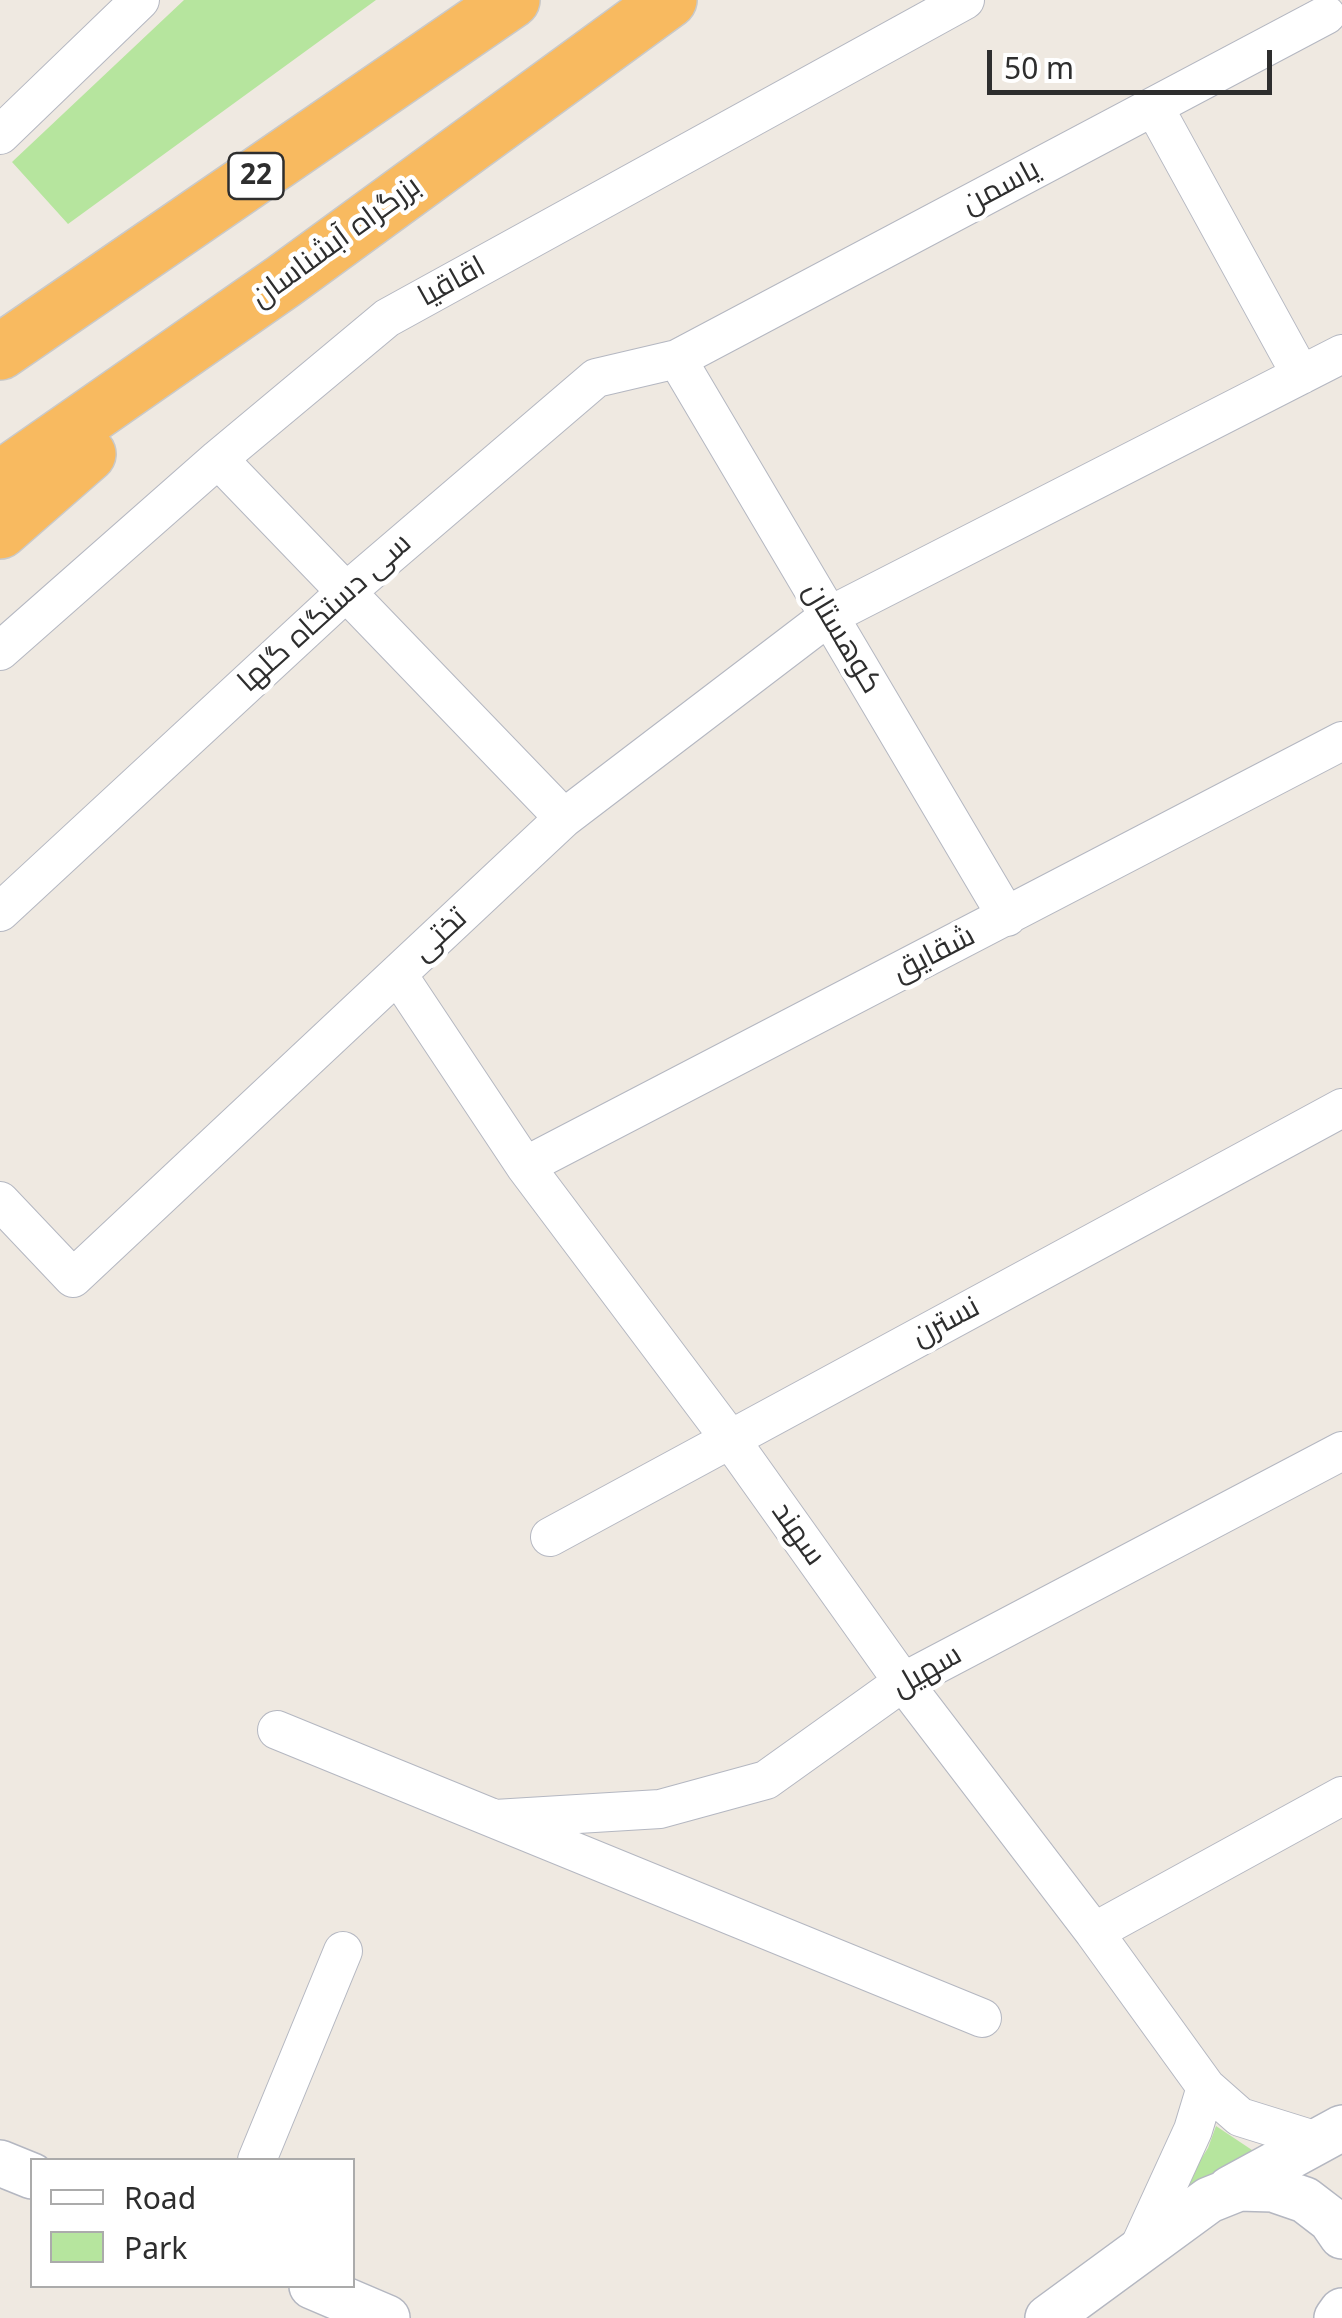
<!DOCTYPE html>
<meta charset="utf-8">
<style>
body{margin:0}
#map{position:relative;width:1342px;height:2318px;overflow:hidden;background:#efe9e1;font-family:"Noto Sans",sans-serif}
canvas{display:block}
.legend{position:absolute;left:30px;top:2158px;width:325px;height:130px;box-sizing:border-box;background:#fff;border:2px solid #ababab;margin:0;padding:12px 18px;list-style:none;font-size:30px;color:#2e2e2e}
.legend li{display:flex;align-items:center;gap:20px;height:50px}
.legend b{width:50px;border:2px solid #ababab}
.scale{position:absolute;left:987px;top:50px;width:285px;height:45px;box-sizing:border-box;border:5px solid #2e2e2e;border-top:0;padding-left:12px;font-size:30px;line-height:35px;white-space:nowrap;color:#2e2e2e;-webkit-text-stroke:8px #fff;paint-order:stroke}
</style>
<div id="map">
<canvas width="1342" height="2318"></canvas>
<ul class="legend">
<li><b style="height:12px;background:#fff"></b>Road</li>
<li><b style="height:28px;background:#b6e59e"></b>Park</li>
</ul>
<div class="scale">50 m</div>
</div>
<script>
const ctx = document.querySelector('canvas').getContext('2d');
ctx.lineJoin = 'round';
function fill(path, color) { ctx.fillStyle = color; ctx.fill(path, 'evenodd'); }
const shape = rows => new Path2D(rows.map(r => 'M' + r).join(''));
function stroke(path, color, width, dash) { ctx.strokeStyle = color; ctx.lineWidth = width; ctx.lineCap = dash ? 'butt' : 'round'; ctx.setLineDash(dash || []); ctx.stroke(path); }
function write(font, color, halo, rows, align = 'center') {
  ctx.font = font + ' "Noto Sans",Cairo,sans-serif'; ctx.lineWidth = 9; ctx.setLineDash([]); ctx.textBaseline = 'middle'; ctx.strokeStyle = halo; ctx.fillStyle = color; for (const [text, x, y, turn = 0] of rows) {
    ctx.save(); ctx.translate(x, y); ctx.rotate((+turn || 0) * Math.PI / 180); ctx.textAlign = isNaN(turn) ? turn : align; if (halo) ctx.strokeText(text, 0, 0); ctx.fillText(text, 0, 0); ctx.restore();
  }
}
fill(shape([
 [184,0,376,0,68,224,12,162],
 [1216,2126,1258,2154,1181,2191,1208,2148]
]), '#b6e59e');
const minor = shape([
 [1154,107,1301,375],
 [0,135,140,0],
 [677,359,1007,917],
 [218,459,564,818],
 [0,651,218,459,387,318,965,0],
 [0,912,346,592,596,378,677,359,1326,15],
 [398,975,525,1166,730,1439,903,1682,1094,1932,1206,2087,1240,2117,1317,2141],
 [525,1166,1342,741],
 [0,1201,73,1278,564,818,829,616,1342,354],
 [550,1537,1342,1108],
 [277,1730,982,2018],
 [495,1819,660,1809,766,1780,903,1682,1342,1451],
 [1094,1932,1342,1796],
 [257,2160,343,1951],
 [1138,2250,1193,2130,1206,2087]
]);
const tertiary = shape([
 [0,2163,32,2176],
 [1230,2189,1342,2128],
 [312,2286,387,2318],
 [1048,2318,1209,2200,1239,2188,1273,2189,1305,2200,1331,2220,1342,2236],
 [1337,2318,1342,2311]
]);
const trunk = shape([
 [0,352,512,0],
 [0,479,284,281,669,0],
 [0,531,88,454]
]);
stroke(minor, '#b4b7c1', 40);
stroke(tertiary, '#b4b7c1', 48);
stroke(trunk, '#c9c9c9', 58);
stroke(minor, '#fff', 38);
stroke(tertiary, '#fff', 45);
stroke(trunk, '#f8ba60', 55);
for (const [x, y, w] of [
 [256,176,55]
]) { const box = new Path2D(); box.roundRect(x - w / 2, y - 23, w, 46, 8); ctx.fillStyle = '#fff'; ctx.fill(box); stroke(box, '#2e2e2e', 2.5); }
write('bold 28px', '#2e2e2e', null, [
 ["22",256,176]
]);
write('30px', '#2e2e2e', '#fff', [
 ["یاسمن",1001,187,-28],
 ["بزرگراه آبشناسان",336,242,-36],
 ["اقاقیا",452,282,-29],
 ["سی دستگاه گلها",325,613,-42],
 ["کوهستان",842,638,59],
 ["تختی",440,935,-43],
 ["شقایق",934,954,-27],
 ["نسترن",946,1322,-28],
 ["سهند",798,1534,55],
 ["سهیل",927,1671,-30]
]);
</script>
